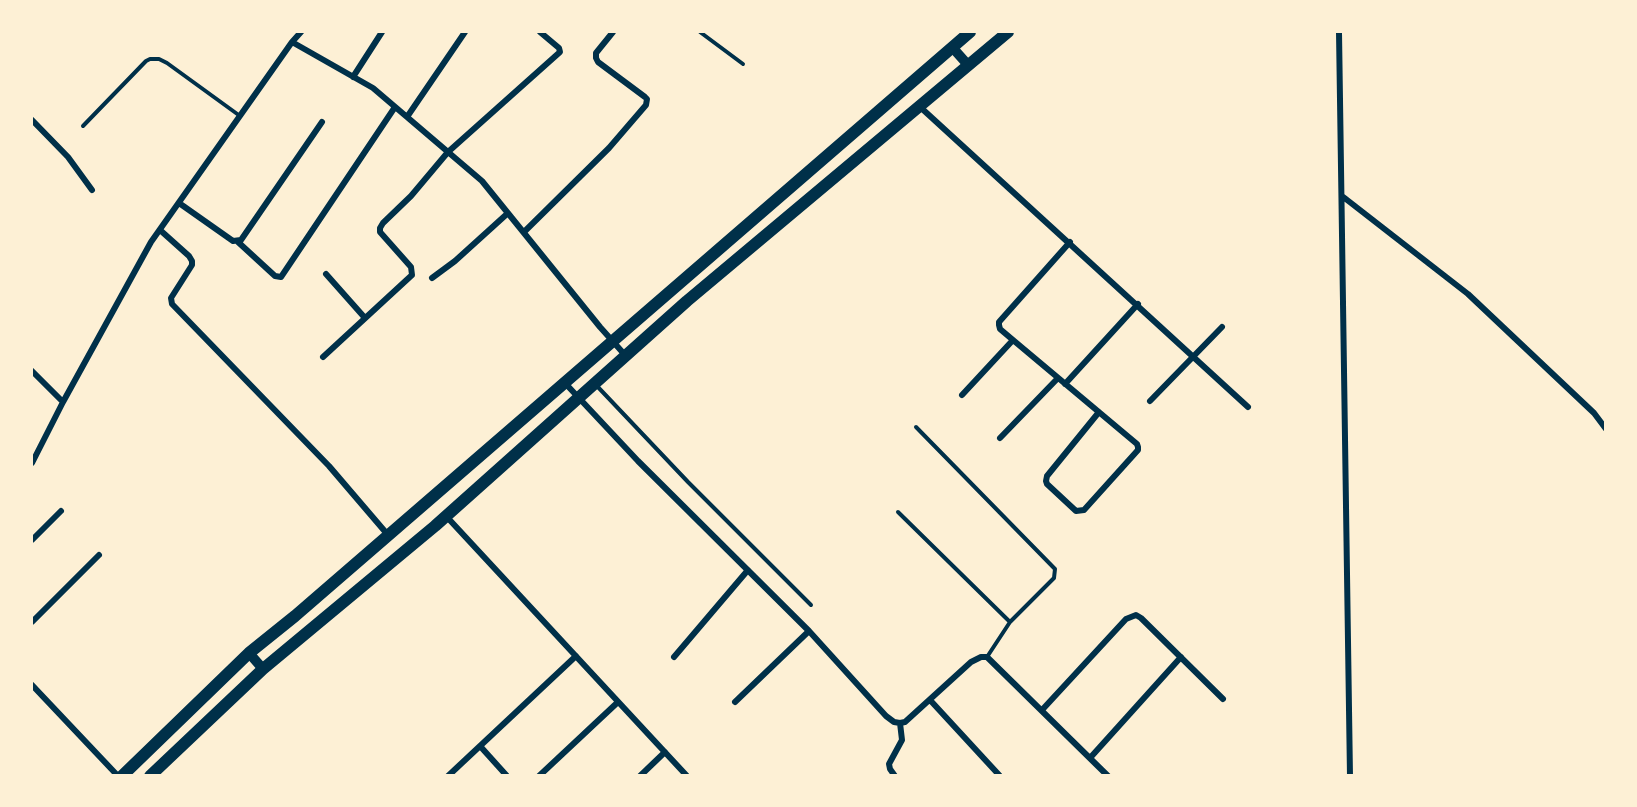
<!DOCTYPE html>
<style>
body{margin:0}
#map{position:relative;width:1637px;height:807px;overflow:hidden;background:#fdf0d5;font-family:"Work Sans",sans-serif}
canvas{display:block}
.frame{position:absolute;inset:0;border:33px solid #fdf0d5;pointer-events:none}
</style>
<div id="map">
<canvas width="1637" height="807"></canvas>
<div class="frame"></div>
</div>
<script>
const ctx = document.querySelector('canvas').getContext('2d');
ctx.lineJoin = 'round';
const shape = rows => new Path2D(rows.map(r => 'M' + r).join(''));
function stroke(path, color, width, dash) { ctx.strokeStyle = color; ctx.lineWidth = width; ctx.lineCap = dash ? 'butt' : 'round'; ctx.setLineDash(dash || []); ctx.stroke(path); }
stroke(shape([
 [700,32,743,64],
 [83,126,146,61,150,59,159,59,167,63,240,116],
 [596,385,688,482,811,605],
 [916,427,1055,569,1054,578,1010,622,987,657],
 [898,512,1010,622]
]), '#003049', 4);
stroke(shape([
 [1339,32,1350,776],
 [292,42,301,32],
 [353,77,382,32],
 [919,106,1248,407],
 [407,117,465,32],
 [32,120,68,157,92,190],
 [1342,196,1468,294,1594,413,1606,429],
 [179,203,233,241,241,240,322,122],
 [160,230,189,256,192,261,192,265,171,298,172,304,329,466,388,535],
 [524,232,609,148,646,105,647,99,645,97,598,62,596,58,596,53,613,32],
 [238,242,275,276,281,277,395,107],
 [1070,242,999,322,999,325,1000,329,1013,340,1137,444,1138,447,1138,450,1084,510,1076,511,1047,484,1046,481,1047,476,1099,412],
 [326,274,365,318],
 [432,278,455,261,508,213],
 [323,357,412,275,411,267,380,232,380,228,383,223,411,196,448,152,560,52,559,48,540,32],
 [32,371,63,402,151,242,292,42,373,88,482,181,600,327,625,355],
 [564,382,638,461,809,631,886,716,894,722,900,723,905,722,971,662,981,657,987,657,1108,776],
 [1065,384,1138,304],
 [962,395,1013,340],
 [1150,401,1222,327],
 [1000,438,1058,378],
 [32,463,63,402],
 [446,516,687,776],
 [32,540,61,511],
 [32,622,99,555],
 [674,657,748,570],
 [32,685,118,776],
 [930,700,1000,776],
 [735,702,809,631],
 [1042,710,1126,619,1136,615,1141,618,1223,699],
 [480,746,507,776],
 [1090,758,1181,657],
 [448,776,576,656],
 [539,776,618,702],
 [640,776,665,752],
 [895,776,890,769,889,764,902,740,900,723]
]), '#003049', 6);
stroke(shape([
 [952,47,968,65],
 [249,653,263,669]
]), '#003049', 10);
stroke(shape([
 [122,776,249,653,295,616,970,32],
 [150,776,263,669,435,526,687,301,1008,32]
]), '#003049', 12);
</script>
